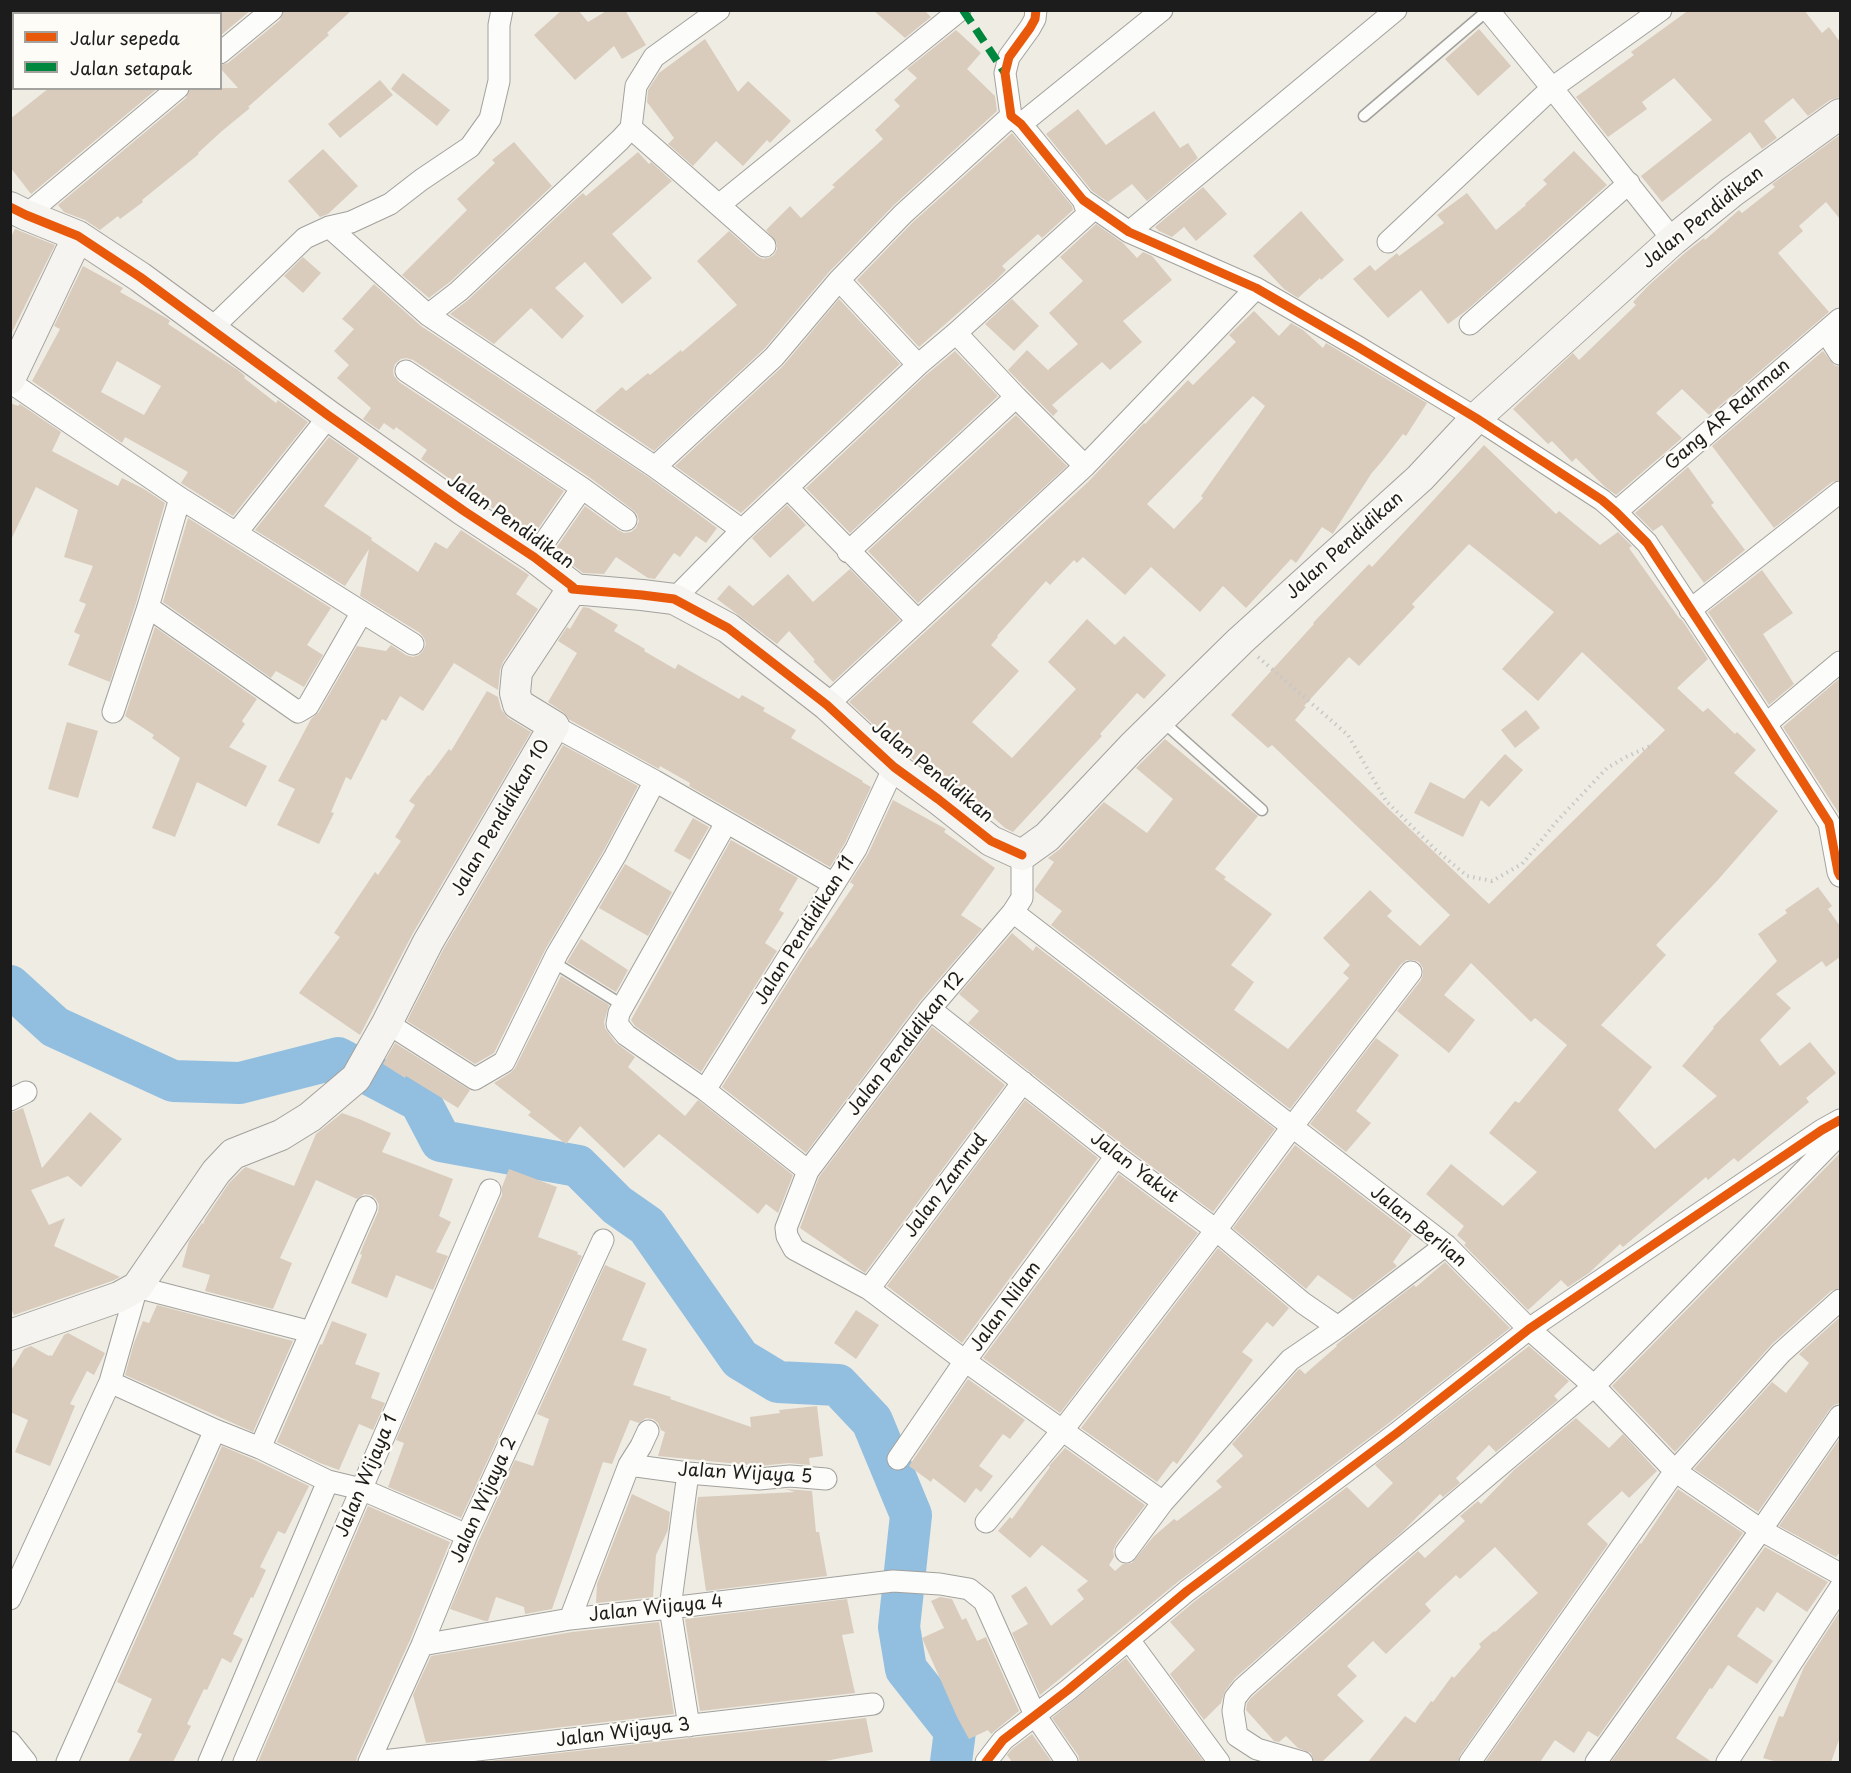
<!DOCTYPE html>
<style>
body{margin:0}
#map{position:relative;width:1851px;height:1773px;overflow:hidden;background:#eeece3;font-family:"Playpen Sans",sans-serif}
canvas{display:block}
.frame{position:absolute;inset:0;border:12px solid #1c1c1c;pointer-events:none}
.legend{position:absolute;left:12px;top:12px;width:210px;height:78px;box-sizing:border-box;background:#fdfcf7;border:2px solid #a3a29f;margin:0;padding:8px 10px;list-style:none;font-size:18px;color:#1c1c1c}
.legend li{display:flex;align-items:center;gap:12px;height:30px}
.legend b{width:30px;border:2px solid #a3a29f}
</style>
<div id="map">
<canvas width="1851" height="1773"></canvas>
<div class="frame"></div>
<ul class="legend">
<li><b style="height:8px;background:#e8590c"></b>Jalur sepeda</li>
<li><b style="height:8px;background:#00873e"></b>Jalan setapak</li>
</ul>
</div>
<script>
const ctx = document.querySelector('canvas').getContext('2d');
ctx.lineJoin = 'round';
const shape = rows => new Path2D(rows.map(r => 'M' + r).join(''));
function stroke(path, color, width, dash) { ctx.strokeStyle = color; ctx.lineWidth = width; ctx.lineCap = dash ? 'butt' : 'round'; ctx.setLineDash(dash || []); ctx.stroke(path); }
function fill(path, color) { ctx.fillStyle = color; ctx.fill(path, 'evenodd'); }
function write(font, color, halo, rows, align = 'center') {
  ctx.font = font + ' "Playpen Sans",sans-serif'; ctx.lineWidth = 5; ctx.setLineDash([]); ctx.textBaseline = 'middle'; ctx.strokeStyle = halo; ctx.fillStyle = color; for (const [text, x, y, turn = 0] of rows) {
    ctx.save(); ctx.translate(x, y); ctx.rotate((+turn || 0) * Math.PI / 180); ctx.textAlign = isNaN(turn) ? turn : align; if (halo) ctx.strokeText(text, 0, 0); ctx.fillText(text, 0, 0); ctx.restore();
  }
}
stroke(shape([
 [10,986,55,1027,173,1081,240,1083,338,1058,420,1101,441,1141,578,1166,617,1205,647,1226,740,1359,778,1382,838,1385,872,1421,911,1515,899,1627,906,1669,955,1731,951,1762]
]), '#92bfe0', 42);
fill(shape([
 [220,10,251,10,220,36],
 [284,10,352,10,327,33,329,35,248,107,250,108,222,131,198,153,199,154,142,200,143,202,120,219,118,216,100,230,85,220,64,212,58,205,186,98,190,88,238,88,220,68,220,65,228,63,280,20],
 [562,10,578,10,588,22,608,10,625,10,646,45,622,59,614,46,575,80,534,35],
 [873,10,924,10,931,17,905,38],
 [1689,10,1804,10,1822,33,1829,27,1840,42,1840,97,1830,100,1808,116,1793,98,1764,121,1777,138,1762,149,1750,132,1662,202,1641,176,1712,120,1674,78,1642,102,1647,109,1608,137,1576,97,1634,55,1631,52],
 [1479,29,1511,66,1478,96,1445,59],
 [956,30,981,53,967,69,995,96,997,111,894,205,829,272,765,348,654,451,595,411,622,387,626,391,648,373,650,375,681,350,682,352,737,305,697,261,729,231,757,256,763,259,768,258,774,255,777,249,777,243,766,230,790,206,801,218,835,187,832,185,883,139,875,130,900,106,894,100,917,78,907,69],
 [705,39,738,92,748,81,791,121,770,143,767,140,743,166,716,141,693,166,668,144,674,138,647,102,648,90,659,73],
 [403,73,450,110,437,126,391,89],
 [380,80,393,95,340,138,328,124],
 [49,88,158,88,31,194,10,167,10,119],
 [1078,109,1106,145,1154,111,1180,148,1188,143,1198,158,1147,201,1132,184,1108,202,1092,191,1046,134],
 [1012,133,1072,206,1073,210,1042,238,1038,234,1002,266,1006,270,996,280,919,347,857,280,912,223],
 [1840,135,1840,219,1826,202,1799,226,1803,231,1778,253,1829,312,1709,415,1682,389,1656,413,1682,438,1616,495,1605,487,1576,458,1572,462,1552,441,1548,444,1513,409,1573,353,1579,360,1636,305,1633,302,1648,286,1686,252,1704,238,1705,240,1739,210,1742,213,1775,187,1772,184],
 [514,142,552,186,451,281,429,298,402,275,467,210,457,199,495,163,492,160],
 [323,149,358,186,328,214,320,217,288,181],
 [1574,151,1607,185,1467,310,1448,324,1421,290,1388,318,1353,279,1370,265,1375,271,1397,253,1399,256,1444,223,1437,215,1467,193,1496,230,1526,205,1525,204,1547,184,1543,180],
 [638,152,649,164,651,162,672,181,612,234,652,278,622,304,585,262,555,288,584,316,562,339,531,308,494,344,450,314,468,300,577,198,583,193,586,196],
 [1203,187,1227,214,1196,241,1184,227,1172,237,1159,231,1155,227],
 [1301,211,1344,260,1321,280,1320,278,1298,298,1284,289,1253,256],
 [1096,224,1123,243,1137,258,1143,252,1152,256,1172,280,1123,321,1142,342,1110,370,1102,362,1052,405,1058,411,1053,416,1008,370,1027,350,1048,370,1078,344,1049,313,1083,281,1060,257],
 [15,229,55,245,10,336,10,239],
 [303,257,321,273,303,293,284,276],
 [83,266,123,288,120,292,168,319,170,321,168,324,238,370,245,376,244,378,276,403,278,400,308,422,233,516,181,483,188,472,125,437,122,443,32,381,60,329,54,326],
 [117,361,161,386,144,415,101,392],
 [374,284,421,326,648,477,717,528,706,543,696,536,680,557,674,553,655,579,648,578,616,557,604,574,583,573,554,551,585,506,618,530,624,533,631,532,636,528,639,521,637,514,633,510,589,477,413,360,406,358,401,359,395,364,393,371,394,376,399,382,564,491,533,536,421,459,427,450,396,427,394,430,384,423,379,430,363,419,371,408,337,378,349,365,334,351,354,329,342,319],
 [839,299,900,364,741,513,675,466,783,366],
 [1012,299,1039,326,1014,351,985,324],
 [1254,311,1279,336,1291,323,1303,330,1323,348,1326,343,1427,403,1406,436,1403,434,1383,460,1371,474,1334,532,1333,534,1322,527,1296,563,1291,559,1246,608,1223,586,1200,612,1151,567,1125,595,1083,557,1077,563,1074,560,1050,585,1046,581,997,636,998,637,991,645,1019,671,972,722,1012,758,1076,689,1048,662,1087,619,1115,645,1124,636,1166,675,1144,699,1137,693,1100,734,1102,736,1013,832,1005,828,974,800,971,803,902,751,849,702,1088,482,1144,423,1145,424,1188,380,1193,385,1236,342,1229,335],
 [1253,396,1265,406,1201,496,1203,498,1174,529,1147,504],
 [955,351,998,396,850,533,806,488,926,375],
 [1823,351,1834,365,1840,367,1840,480,1832,482,1774,528,1712,446],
 [10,403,18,406,20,404,61,432,52,451,118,486,122,478,144,489,165,503,136,603,110,682,68,665,80,635,74,632,86,604,79,601,93,566,64,557,78,510,36,487,10,542],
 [1016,415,1067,466,918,603,868,551],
 [329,437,359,458,324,506,372,538,371,540,418,572,435,542,447,549,461,530,529,575,516,594,538,609,503,662,500,670,498,690,454,663,423,711,400,696,386,721,382,719,351,780,346,777,331,812,334,813,319,844,277,825,295,789,278,781,311,719,319,712,357,646,386,651,391,645,406,655,413,657,419,655,423,651,426,644,424,638,420,633,360,596,369,549,345,586,255,530],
 [1484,445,1556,514,1559,511,1600,545,1618,532,1632,546,1629,548,1679,618,1682,620,1708,659,1677,688,1703,712,1708,708,1735,734,1737,732,1756,750,1734,773,1778,811,1717,881,1656,945,1666,955,1601,1025,1652,1067,1618,1110,1655,1149,1717,1096,1682,1066,1714,1028,1713,1027,1777,961,1758,934,1787,913,1785,910,1818,887,1832,906,1828,909,1840,926,1840,957,1826,967,1822,961,1776,994,1791,1008,1760,1040,1780,1066,1810,1042,1836,1073,1806,1098,1809,1102,1738,1162,1734,1158,1708,1180,1706,1177,1623,1247,1620,1244,1589,1273,1568,1287,1561,1280,1528,1310,1464,1245,1466,1243,1457,1235,1464,1226,1426,1194,1451,1164,1503,1206,1537,1172,1489,1133,1515,1101,1519,1103,1567,1045,1535,1018,1531,1022,1471,963,1444,995,1475,1020,1449,1053,1397,1011,1421,980,1423,974,1423,968,1419,962,1413,960,1407,960,1401,964,1290,1109,1051,925,1062,911,1035,891,1035,889,1054,862,1048,858,1060,849,1104,802,1147,833,1173,799,1136,768,1165,739,1258,816,1215,869,1226,877,1224,879,1272,914,1231,965,1254,982,1234,1010,1288,1049,1349,978,1343,973,1350,965,1323,938,1370,890,1392,911,1387,916,1420,946,1450,915,1272,745,1268,748,1231,715,1314,624,1313,623,1369,564,1372,567],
 [1469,544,1554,612,1502,669,1538,701,1582,652,1665,730,1489,904,1295,720,1306,707,1304,706,1349,657,1359,666,1415,607,1412,604],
 [1688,467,1714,503,1711,505,1745,550,1704,583,1662,525,1653,531,1635,513],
 [787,505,806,525,770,558,752,538],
 [188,518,331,608,307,645,323,655,304,687,276,671,271,678,163,602],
 [850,569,900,620,833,682,813,661,815,660,789,631,777,644,717,599,729,585,753,606,788,574,813,602],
 [1762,570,1793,613,1763,634,1794,684,1769,705,1708,612],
 [583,607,589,608,618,625,614,631,645,649,644,651,675,669,678,664,739,699,742,695,765,708,763,711,796,730,791,738,863,781,862,782,871,787,845,843,830,867,689,786,690,783,660,766,659,769,570,720,563,712,548,702,577,653,558,641,567,627,570,629],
 [155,627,257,699,242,721,245,724,229,747,267,766,246,807,197,782,175,837,152,828,180,758,152,738,154,735,125,716],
 [1840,678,1840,815,1783,727],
 [487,691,498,697,501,709,508,718,531,732,413,933,360,1035,299,993,340,937,334,933,375,872,378,875,401,841,395,837,415,805,409,801,428,775,429,776,449,749,451,751],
 [1526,710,1540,728,1515,748,1501,730],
 [67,722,98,731,78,798,48,789],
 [563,745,638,786,604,850,546,948,494,1053,475,1064,407,1021,443,950],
 [1505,754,1523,770,1489,807,1481,800,1463,837,1414,813,1430,782,1464,799],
 [893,800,946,829,944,832,995,868,961,915,982,929,920,1001,806,1153,722,1087,810,947,811,948,854,885,850,882,868,854],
 [693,818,709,827,690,860,674,851],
 [731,840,798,878,779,910,784,913,765,943,777,951,701,1072,635,1026,631,1020],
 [625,864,672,892,648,936,599,908],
 [1012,933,1033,951,1036,946,1275,1129,1213,1212,1124,1146,968,1023,979,1011,959,994],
 [581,939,628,970,616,992,567,962],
 [561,976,609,1005,604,1022,605,1028,616,1043,635,1057,628,1067,685,1116,698,1100,793,1175,778,1213,766,1204,758,1214,659,1134,624,1168,580,1126,566,1144,528,1115,531,1112,494,1083,510,1073,515,1068],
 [932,1027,1005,1085,865,1273,800,1228,819,1177],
 [1376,1038,1399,1055,1356,1111,1371,1123,1346,1152,1310,1124],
 [395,1043,470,1090,458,1108,406,1076,405,1078,383,1064],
 [1025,1100,1098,1158,962,1343,887,1286],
 [23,1108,42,1168,90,1112,122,1139,81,1187,68,1176,31,1190,49,1225,65,1218,54,1246,120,1277,112,1281,14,1315,10,1306,10,1113],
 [342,1113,359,1119,391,1133,382,1152,453,1179,439,1216,451,1222,436,1252,448,1256,433,1290,396,1275,387,1298,351,1283,362,1255,360,1254,363,1246,378,1212,379,1205,376,1199,371,1195,364,1194,357,1199,316,1180,280,1258,292,1263,273,1309,205,1291,210,1275,182,1267,189,1241,202,1223,203,1224,205,1219,229,1183,243,1169,246,1167,294,1186,316,1134],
 [1295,1145,1412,1235,1393,1262,1397,1266,1353,1300,1318,1275,1306,1289,1233,1228],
 [1840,1153,1840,1288,1831,1291,1772,1344,1675,1452,1612,1386],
 [509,1169,557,1187,538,1237,578,1252,577,1254,582,1256,461,1518,388,1487,404,1443,396,1440,502,1195,502,1187],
 [1119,1174,1198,1233,1060,1413,983,1358],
 [1218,1248,1289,1308,1273,1327,1267,1322,1242,1352,1253,1360,1177,1464,1173,1461,1157,1482,1081,1428],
 [1445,1262,1510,1328,1389,1423,1179,1581,1040,1695,1012,1633,1028,1624,1011,1596,1026,1586,1051,1626,1084,1599,1077,1590,1088,1581,1042,1545,1030,1558,998,1531,1010,1517,1012,1519,1050,1467,1049,1466,1065,1448,1145,1505,1116,1544,1113,1551,1114,1557,1109,1565,1115,1571,1123,1564,1132,1563,1153,1537,1174,1519,1177,1521,1222,1487,1216,1481,1243,1456,1232,1444,1298,1370,1300,1369,1305,1374,1337,1346,1336,1345,1342,1340,1414,1285,1416,1287],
 [605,1265,646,1283,622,1340,647,1349,633,1385,671,1397,670,1399,751,1427,750,1417,780,1413,779,1410,817,1406,823,1456,809,1458,810,1465,789,1463,759,1466,658,1456,665,1432,661,1430,658,1423,653,1419,646,1418,639,1423,630,1420,612,1464,603,1462,552,1609,525,1614,524,1607,496,1597,488,1621,485,1621,450,1609,479,1540,515,1460,533,1466,549,1419,537,1414],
 [157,1305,293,1341,253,1432,125,1375,134,1343,143,1321,149,1323],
 [856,1310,879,1325,856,1359,834,1343],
 [1840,1317,1840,1403,1834,1405,1830,1409,1758,1512,1694,1469,1772,1382,1786,1393,1809,1363,1799,1354],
 [332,1321,367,1334,355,1364,380,1373,371,1398,385,1403,373,1430,359,1424,339,1470,320,1463,277,1442,320,1344,322,1345],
 [68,1333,105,1353,94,1375,87,1371,70,1404,75,1406,50,1466,15,1452,28,1420,10,1412,10,1372,24,1349,31,1346,49,1356,50,1355,52,1356,64,1335],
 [1529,1346,1569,1381,1554,1396,1558,1400,1496,1452,1489,1445,1456,1478,1460,1483,1443,1497,1440,1494,1403,1531,1235,1678,1225,1691,1221,1703,1204,1720,1170,1674,1195,1650,1170,1622,1195,1601,1347,1487,1368,1508,1393,1483,1375,1465],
 [968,1379,1025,1420,1010,1439,1003,1434,979,1466,993,1476,981,1492,976,1488,965,1503,933,1478,931,1482,909,1466],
 [1576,1418,1609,1448,1623,1434,1657,1471,1629,1498,1622,1491,1587,1524,1608,1544,1460,1755,1458,1762,1368,1762,1405,1716,1415,1723,1431,1701,1433,1702,1452,1676,1454,1678,1481,1647,1479,1644,1494,1631,1495,1632,1538,1593,1495,1547,1460,1579,1456,1575,1425,1604,1431,1611,1386,1654,1373,1641,1347,1666,1357,1676,1337,1695,1364,1721,1322,1762,1314,1762,1311,1753,1298,1748,1286,1736,1279,1742,1274,1741,1246,1710,1247,1703,1252,1697,1418,1551,1425,1558,1465,1521,1460,1516,1478,1501,1481,1504,1514,1470],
 [1840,1438,1840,1552,1836,1557,1779,1526],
 [222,1446,255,1460,309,1486,285,1534,278,1531,260,1567,266,1570,253,1598,251,1597,233,1634,243,1639,231,1663,222,1658,207,1690,204,1689,187,1724,191,1726,173,1762,128,1762,142,1734,137,1732,152,1699,117,1682],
 [785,1489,812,1491,816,1532,819,1532,827,1576,706,1591,697,1527,696,1511,698,1497,795,1492],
 [1678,1489,1743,1533,1598,1737,1588,1731,1574,1753,1555,1740,1540,1762,1485,1762,1640,1543,1641,1544],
 [632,1494,670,1512,668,1530,656,1555,653,1597,596,1603,597,1584],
 [368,1506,450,1542,410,1640,357,1757,356,1762,258,1762],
 [1765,1547,1828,1582,1807,1612,1777,1592,1764,1612,1757,1607,1737,1636,1773,1661,1757,1684,1728,1665,1712,1689,1710,1688,1676,1738,1712,1762,1611,1762],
 [940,1597,952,1599,962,1620,966,1618,977,1641,986,1637,1019,1711,991,1734,988,1730,969,1739,957,1717,922,1638,944,1628,931,1601],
 [847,1599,854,1633,842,1635,855,1693,700,1711,685,1619],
 [1840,1611,1840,1737,1831,1762,1777,1762,1763,1758,1779,1716,1783,1717,1804,1667],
 [659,1622,674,1714,426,1743,413,1695,431,1656,572,1632],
 [1126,1658,1204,1762,1080,1762,1078,1755,1052,1718],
 [866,1718,873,1752,820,1762,480,1762],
 [1032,1734,1052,1762,1012,1762,1007,1755,1012,1749]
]), '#d9ccbd');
const lane = shape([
 [1364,116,1488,10],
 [1161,720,1262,810],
 [553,962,624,1006]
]);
const street = shape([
 [1036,10,1035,19,1030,28,1009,57,1005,73,1011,116,1021,124,1083,200,1129,232,1256,288,1358,347,1476,418,1602,500,1616,512,1647,543,1766,724,1829,823,1838,872,1840,876],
 [1488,10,1552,88,1673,240],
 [70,14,73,10],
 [220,53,272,10],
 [10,64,14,61],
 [1021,124,1162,10],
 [631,128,765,246],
 [719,205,960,10],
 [26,215,178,88],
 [329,227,428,315,655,467,742,530],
 [1129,232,1396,10],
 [1388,242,1552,88,1661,10],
 [839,280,918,365],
 [428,315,459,291,620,140,631,128,636,86,654,57,719,10],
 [1470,324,1629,183],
 [211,329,305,238,329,227,351,222,390,204,421,180,470,147,490,119,499,81,499,25,502,10],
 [1826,332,1840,354],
 [956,333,1016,397,1085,466],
 [406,371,582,488,626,520],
 [10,382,180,498,413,644],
 [655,467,774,357,839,280,903,214,1011,116],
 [788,488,918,621],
 [1616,512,1840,319],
 [237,532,329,416],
 [848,552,1016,397],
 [534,557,582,488],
 [674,599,742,530,918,365,956,333,1088,214,1083,200],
 [148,607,298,712,308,706,362,612],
 [1690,610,1840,492],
 [827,705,1085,466,1256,288],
 [113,712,148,607,180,498],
 [1766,724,1840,662],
 [554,726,655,781,834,884],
 [726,823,619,1013,617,1024,626,1035,705,1090,808,1171],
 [1022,855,1022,898,1013,912,930,1009,808,1171,786,1228,787,1236,794,1249,869,1289,965,1361,1163,1502],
 [1013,912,1446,1245,1529,1329,1594,1386,1675,1471,1761,1530,1840,1574],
 [930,1009,1116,1156,1216,1230,1303,1303,1338,1327],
 [387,1023,475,1079,504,1062,557,954,615,856,655,781],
 [705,1090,856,849,894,767],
 [10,1100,26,1092],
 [869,1289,1023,1082],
 [110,1382,215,1430,260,1448,328,1481,361,1489,467,1535],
 [260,1448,366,1207],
 [898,1459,965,1361,1116,1156],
 [629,1465,688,1473,759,1479,790,1476,826,1479],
 [688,1473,670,1608,689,1726],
 [986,1522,1062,1431,1216,1230,1292,1127,1411,972],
 [1126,1552,1163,1502,1290,1360,1338,1327,1446,1245],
 [10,1599,110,1382,137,1287,311,1332],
 [570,1619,629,1465,641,1446,648,1431],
 [1129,1640,1219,1762],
 [422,1645,570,1619,670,1608,893,1581,940,1584,969,1589,984,1601,1035,1715,1067,1762],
 [10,1742,26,1762],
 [67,1762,215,1430],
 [209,1762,328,1481],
 [244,1762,490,1190],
 [369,1762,422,1645,467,1535,603,1240],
 [374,1762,873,1704],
 [986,1762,1003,1740,1068,1690,1187,1591,1397,1433,1529,1329,1822,1130,1840,1120],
 [1302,1762,1257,1749,1237,1736,1233,1711,1235,1698,1243,1688,1377,1569,1594,1386,1840,1134],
 [1470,1762,1675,1471,1781,1353,1840,1300],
 [1596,1762,1761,1530,1840,1416],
 [1727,1762,1840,1588]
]);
const secondary = shape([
 [10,207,26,215,78,236,140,277,329,416,464,511,534,557,573,587,572,589,642,595,674,599,728,628,827,705,894,767,938,799,991,841,1022,855,1047,837,1132,747,1240,641,1420,478,1476,418,1673,240,1732,192,1840,114],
 [10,379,78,236],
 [10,1335,119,1297,137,1287,216,1172,233,1154,281,1135,310,1117,356,1078,387,1023,428,942,554,726,518,704,515,693,517,672,572,589]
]);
stroke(lane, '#a3a19c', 13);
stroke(street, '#a3a19c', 23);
stroke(secondary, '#a3a19c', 32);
stroke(shape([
 [1258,657,1348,735,1386,801,1436,850,1467,876,1492,881,1522,864,1557,821,1607,768,1624,758,1650,746]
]), '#c8c7c5', 4, [1.5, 4.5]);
stroke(lane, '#fcfcfb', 10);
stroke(street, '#fcfcfb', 21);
stroke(secondary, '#f6f4f0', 30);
stroke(shape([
 [963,10,1005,73]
]), '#00873e', 8, [15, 8]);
stroke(shape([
 [1036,10,1035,19,1030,28,1009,57,1005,73,1011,116,1021,124,1083,200,1129,232,1256,288,1358,347,1476,418,1602,500,1616,512,1647,543,1766,724,1829,823,1838,872,1840,876],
 [10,207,26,215,78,236,140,277,329,416,464,511,534,557,573,587,572,589,642,595,674,599,728,628,827,705,894,767,938,799,991,841,1022,855],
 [986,1762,1003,1740,1068,1690,1187,1591,1397,1433,1529,1329,1822,1130,1840,1120]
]), '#e8590c', 9);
write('18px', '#1c1c1c', '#fdfcf7', [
 ["Jalan Pendidikan",1703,218,-39],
 ["Gang AR Rahman",1728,415,-41],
 ["Jalan Pendidikan",510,522,35],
 ["Jalan Pendidikan",1345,546,-42],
 ["Jalan Pendidikan",932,772,39],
 ["Jalan Pendidikan 10",501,818,-60],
 ["Jalan Pendidikan 11",805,931,-58],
 ["Jalan Pendidikan 12",906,1044,-52],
 ["Jalan Yakut",1134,1168,37],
 ["Jalan Zamrud",946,1186,-53],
 ["Jalan Berlian",1418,1227,39],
 ["Jalan Nilam",1006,1307,-54],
 ["Jalan Wijaya 5",745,1474,3],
 ["Jalan Wijaya 1",367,1476,-67],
 ["Jalan Wijaya 2",484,1500,-66],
 ["Jalan Wijaya 4",656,1609,-6],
 ["Jalan Wijaya 3",623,1733,-7]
]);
</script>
